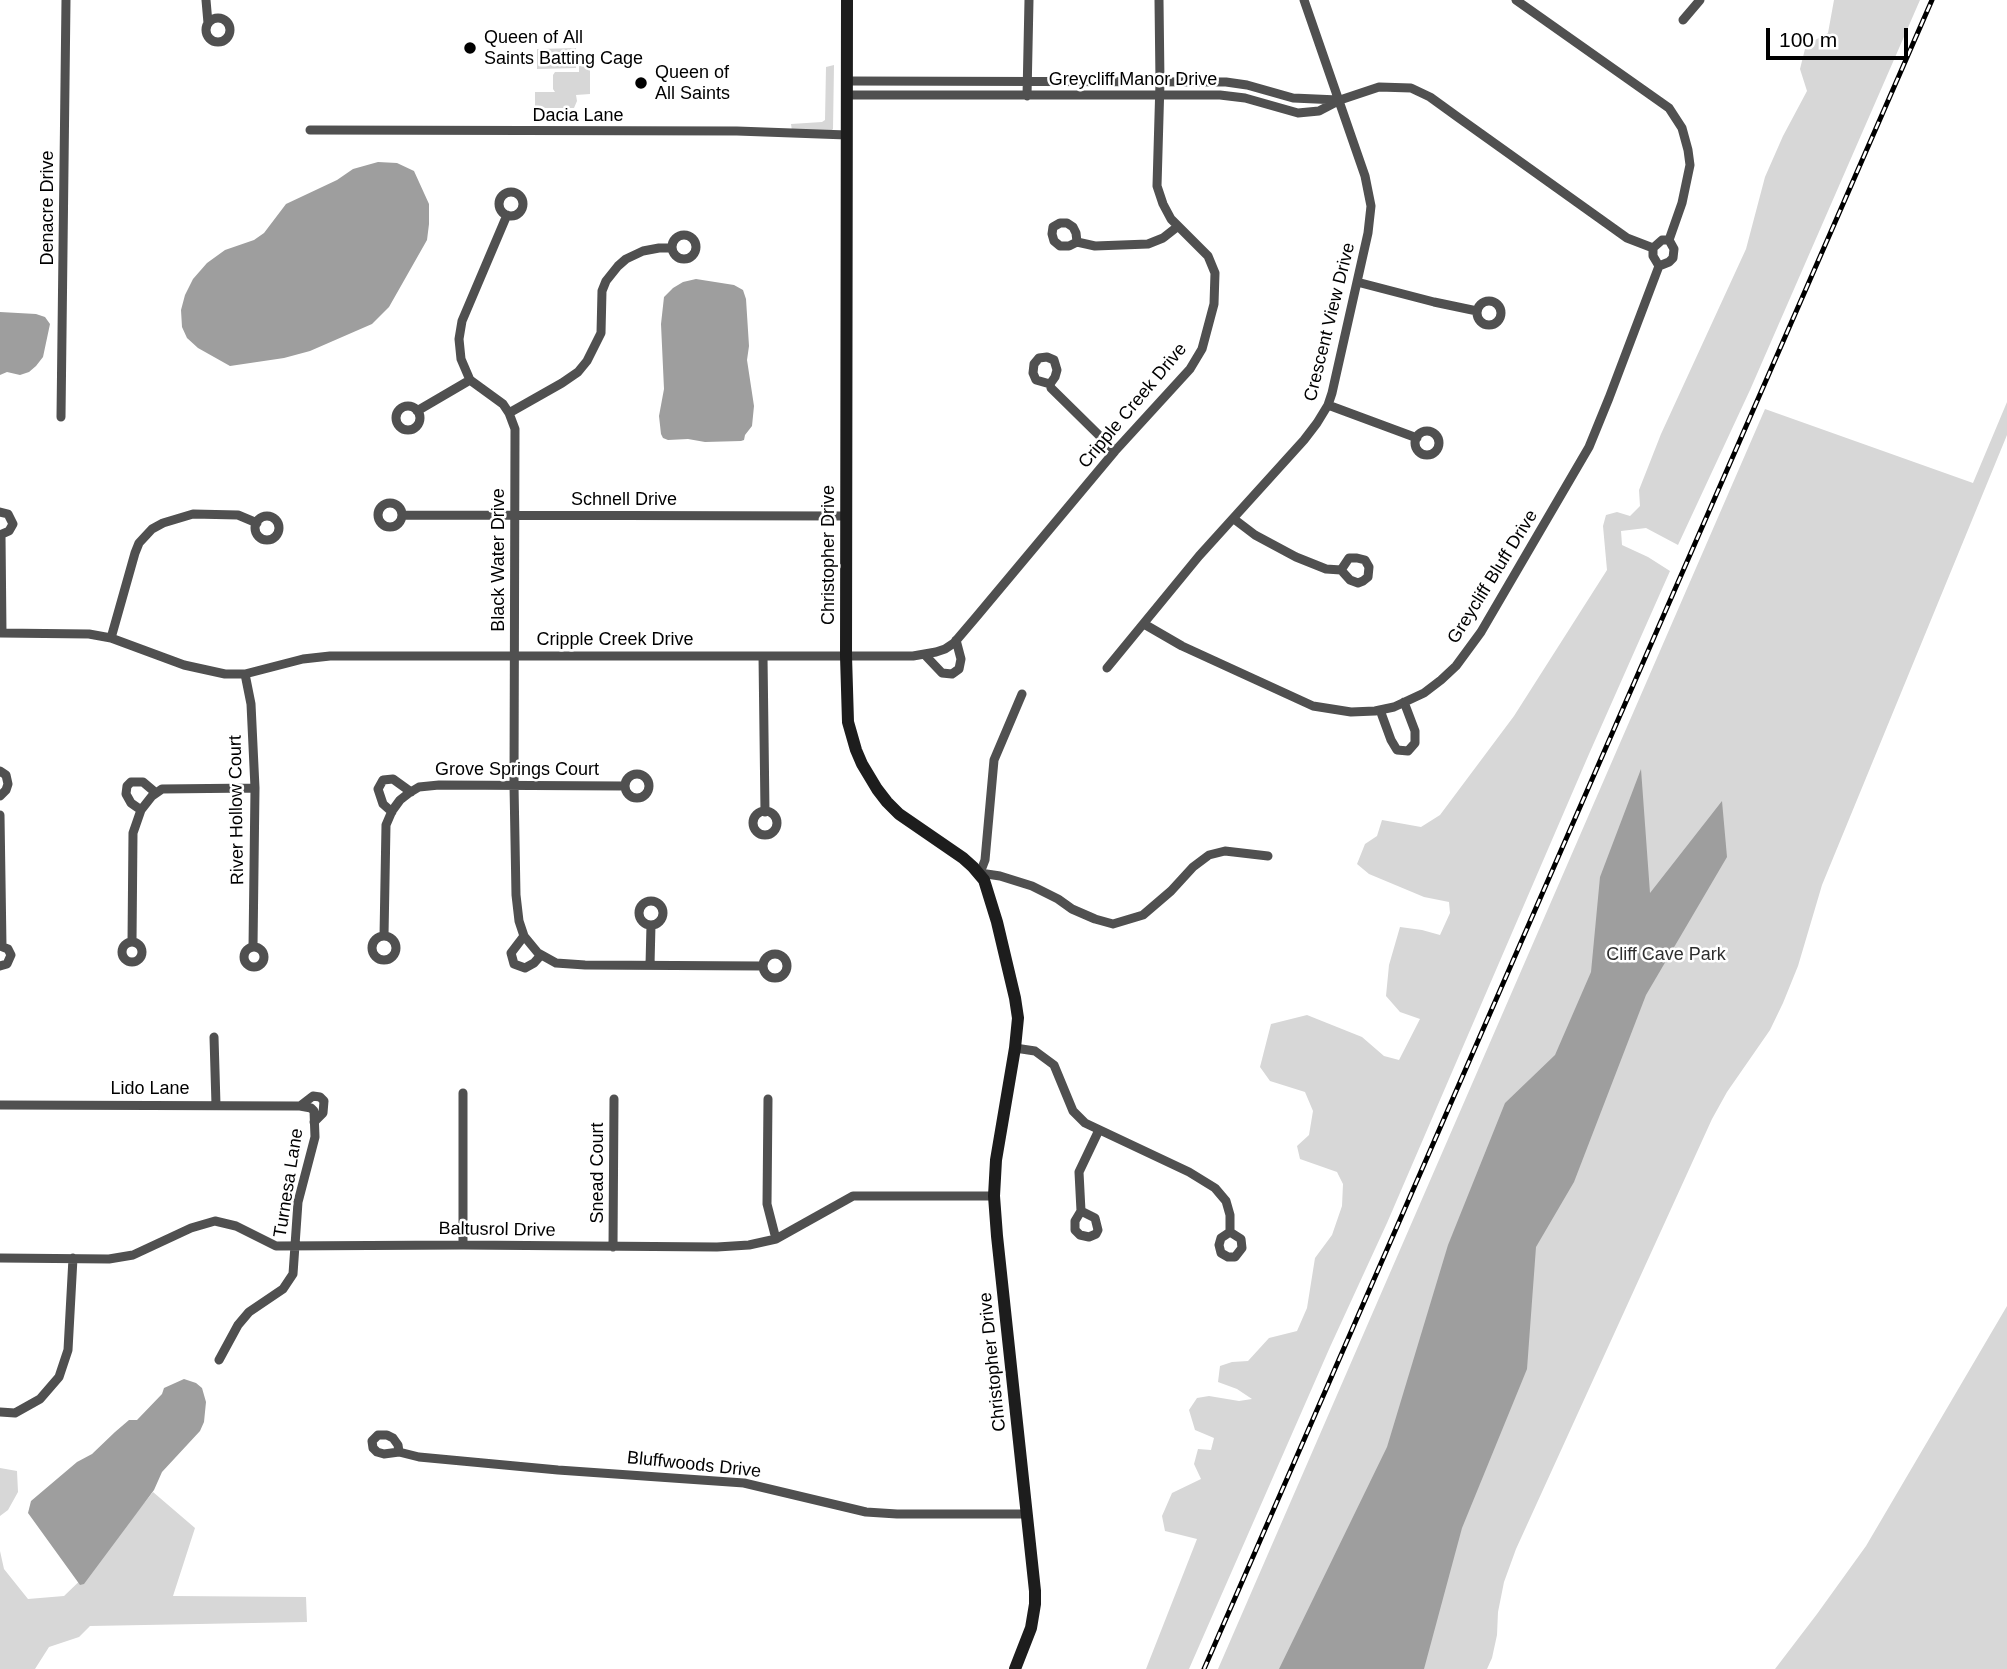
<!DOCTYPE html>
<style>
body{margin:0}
#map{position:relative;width:2007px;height:1669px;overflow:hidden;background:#fff;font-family:Helvetica,sans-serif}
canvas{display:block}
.scale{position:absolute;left:1766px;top:28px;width:142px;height:32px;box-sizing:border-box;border:4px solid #000;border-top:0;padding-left:9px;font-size:21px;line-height:24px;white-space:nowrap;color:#000;-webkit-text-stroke:5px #fff;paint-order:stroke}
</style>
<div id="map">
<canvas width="2007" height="1669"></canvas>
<div class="scale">100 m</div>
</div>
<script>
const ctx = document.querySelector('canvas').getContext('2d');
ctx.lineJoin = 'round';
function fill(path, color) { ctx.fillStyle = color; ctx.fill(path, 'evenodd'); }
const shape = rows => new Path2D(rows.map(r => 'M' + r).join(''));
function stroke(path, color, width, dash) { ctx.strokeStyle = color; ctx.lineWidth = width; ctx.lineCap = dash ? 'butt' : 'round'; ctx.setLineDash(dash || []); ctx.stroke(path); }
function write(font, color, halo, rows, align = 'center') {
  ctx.font = font + ' Helvetica,sans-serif'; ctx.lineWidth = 5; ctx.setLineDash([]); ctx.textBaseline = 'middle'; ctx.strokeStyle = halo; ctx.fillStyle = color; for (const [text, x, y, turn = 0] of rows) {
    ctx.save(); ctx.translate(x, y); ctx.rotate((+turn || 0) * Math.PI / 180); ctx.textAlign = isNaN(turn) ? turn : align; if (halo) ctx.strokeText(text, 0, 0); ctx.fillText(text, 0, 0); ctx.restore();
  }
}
fill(shape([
 [1834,0,1920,0,1750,390,1678,545,1646,528,1621,531,1622,545,1648,557,1670,571,1589,754,1387,1223,1330,1347,1189,1669,1146,1669,1197,1539,1165,1531,1162,1516,1172,1493,1201,1479,1194,1464,1198,1449,1211,1450,1214,1438,1195,1430,1189,1410,1197,1398,1209,1396,1239,1401,1252,1399,1237,1389,1218,1382,1220,1366,1232,1362,1248,1361,1269,1338,1297,1331,1307,1308,1315,1258,1332,1235,1342,1206,1343,1184,1337,1172,1300,1159,1297,1146,1309,1135,1313,1111,1305,1092,1270,1081,1260,1067,1271,1024,1307,1015,1362,1037,1384,1056,1399,1060,1420,1019,1400,1012,1386,996,1389,965,1400,927,1422,930,1440,935,1450,913,1449,902,1424,897,1369,874,1357,864,1365,844,1377,836,1382,820,1421,827,1440,815,1514,716,1607,570,1603,526,1606,515,1617,512,1630,516,1640,506,1639,490,1661,434,1746,249,1765,177,1783,136,1807,91,1800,69,1806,45,1828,33],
 [576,48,576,68,537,69,537,49],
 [584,59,590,64,590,94,576,95,577,101,574,108,535,108,535,92,555,92,553,89,553,75,555,72,579,72,579,64],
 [834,65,833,129,831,131,792,131,791,124,822,122,825,120,826,67],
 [2007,402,2007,435,1822,885,1798,966,1783,1003,1770,1030,1727,1092,1712,1119,1516,1549,1504,1582,1498,1612,1497,1635,1492,1658,1487,1669,1218,1669,1765,409,1973,483],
 [2007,1306,2007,1669,1775,1669,1817,1614,1866,1546],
 [0,1468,17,1471,18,1492,8,1510,0,1516],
 [153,1492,195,1528,173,1596,306,1597,307,1622,90,1626,79,1637,49,1647,35,1669,0,1669,0,1551,4,1569,28,1599,64,1596,89,1572]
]), '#d7d7d7');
fill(shape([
 [378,162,397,163,414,171,429,204,429,224,427,240,389,307,372,324,310,351,284,358,230,366,198,348,187,338,182,327,181,310,185,295,193,279,207,263,225,250,254,240,264,233,286,204,337,180,353,169],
 [696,279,734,285,743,290,746,299,749,346,747,360,754,406,752,426,745,435,744,440,741,441,705,442,688,439,668,440,663,438,661,434,659,416,664,389,661,324,664,297,673,288,683,282],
 [0,312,36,314,45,317,50,324,43,357,36,366,29,372,20,375,7,372,0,375],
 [1641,769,1650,893,1722,801,1727,857,1646,995,1574,1182,1536,1247,1527,1369,1462,1528,1424,1669,1279,1669,1387,1447,1448,1245,1505,1103,1555,1055,1591,972,1600,877],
 [184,1379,196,1383,202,1388,206,1402,204,1422,200,1431,162,1472,154,1490,84,1584,80,1585,28,1513,31,1501,77,1462,92,1454,115,1432,129,1420,137,1420,162,1394,164,1388]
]), '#9e9e9e');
stroke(shape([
 [206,0,208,23],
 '206 30a12 12 0 1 1 24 0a12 12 0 1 1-24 0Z',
 [1683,20,1700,0],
 [848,81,1226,82,1247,85,1293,98,1338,100],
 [848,95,1220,95,1245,98,1298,113,1319,111,1340,100,1379,87,1411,88,1430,97,1459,118,1627,238,1653,248],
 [1027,96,1029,0],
 [310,130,737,131,847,135],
 '499 204a12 12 0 1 1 24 0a12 12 0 1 1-24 0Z',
 [507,215,462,321,459,339,461,359,470,380,503,404,509,413,515,429,514,785,516,895,519,921,524,936,538,953,556,963,585,965,763,966],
 '672 247a12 12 0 1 1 24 0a12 12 0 1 1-24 0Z',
 [1077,242,1076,233,1073,227,1067,223,1060,223,1053,227,1052,234,1054,241,1060,246,1069,246,1077,242,1095,246,1148,244,1163,238,1177,227],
 [1659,266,1653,256,1653,248,1662,240,1669,240],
 [1357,282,1434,302,1477,311],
 '1477 313a12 12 0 1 1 24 0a12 12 0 1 1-24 0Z',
 [1050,384,1036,380,1033,373,1034,364,1039,358,1047,357,1054,360,1057,370,1055,377,1050,384,1051,388,1115,451],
 [1328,405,1417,438],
 '396 418a12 12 0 1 1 24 0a12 12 0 1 1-24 0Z',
 [417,411,470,380],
 [509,413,562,383,578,372,587,361,601,333,602,291,606,281,618,266,626,259,643,251,659,248,672,248],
 [61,417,66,0],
 '1415 443a12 12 0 1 1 24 0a12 12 0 1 1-24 0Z',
 '378 515a12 12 0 1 1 24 0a12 12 0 1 1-24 0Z',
 [0,512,8,514,13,524,9,531,0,535],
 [402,515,846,516],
 '255 528a12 12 0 1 1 24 0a12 12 0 1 1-24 0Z',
 [1234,519,1255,535,1296,557,1326,569,1341,570,1350,580,1358,583,1363,581,1368,577,1369,567,1365,560,1357,558,1349,558,1341,570],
 [257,523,238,515,193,514,163,523,152,529,139,543,135,553,111,638,184,665,225,674,245,674,303,659,330,656,913,656,936,652,945,649,954,643,977,616,1115,451,1190,369,1202,349,1214,304,1215,273,1208,256,1171,219,1163,204,1157,186,1160,82,1159,0],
 [1,535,2,633],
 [1144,624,1182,646,1313,706,1351,712,1375,711,1394,707,1424,693,1441,680,1456,666,1481,632,1589,447,1609,398,1659,266,1669,262,1673,258,1674,249,1669,240,1682,203,1690,165,1688,150,1682,128,1669,108,1516,0],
 [0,633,89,634,111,638],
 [924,654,942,673,952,674,959,669,961,659,956,640],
 [763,656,765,812],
 [1107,668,1199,556,1304,440,1317,423,1328,405,1332,393,1368,233,1371,206,1365,176,1304,0],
 [245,674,251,704,255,788,253,947],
 [1022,694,994,760,985,860,980,873,1000,876,1032,886,1058,899,1072,909,1095,919,1113,924,1143,915,1171,891,1193,867,1209,855,1225,851,1268,856],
 [1380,710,1391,740,1397,750,1408,751,1415,743,1415,731,1404,702],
 [0,771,6,775,8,784,6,790,0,796],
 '625 786a12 12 0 1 1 24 0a12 12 0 1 1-24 0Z',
 [141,810,131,803,126,794,127,786,131,782,143,782,156,793],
 '753 823a12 12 0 1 1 24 0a12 12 0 1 1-24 0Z',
 [392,812,383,804,378,789,383,780,393,779,411,792],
 [0,815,2,946],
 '639 913a12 12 0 1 1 24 0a12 12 0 1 1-24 0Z',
 [384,936,386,825,392,811,400,800,409,793,419,787,439,785,625,786],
 [524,936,511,953,514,964,525,968,534,963,541,955],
 '372 948a12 12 0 1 1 24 0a12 12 0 1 1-24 0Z',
 '122 952a10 10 0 1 1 20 0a10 10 0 1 1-20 0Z',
 [132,942,133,833,141,810,152,796,162,789,255,788],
 [0,946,8,949,11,955,7,964,0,966],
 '244 957a10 10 0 1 1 20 0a10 10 0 1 1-20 0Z',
 '763 966a12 12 0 1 1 24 0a12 12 0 1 1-24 0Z',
 [650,965,651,925],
 [214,1037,216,1105],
 [1015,1048,1035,1051,1054,1065,1073,1111,1085,1123,1189,1172,1215,1188,1226,1201,1230,1215,1230,1232,1221,1238,1219,1245,1221,1253,1228,1257,1235,1257,1242,1248,1241,1239,1230,1232],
 [463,1093,463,1245],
 [768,1099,767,1204,776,1239],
 [0,1105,300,1106,311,1108,314,1111,315,1137,298,1202,293,1274,283,1289,249,1312,238,1325,219,1360],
 [300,1106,313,1096,320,1097,324,1101,323,1113,314,1122],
 [1081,1211,1075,1221,1075,1230,1080,1235,1089,1237,1096,1234,1098,1230,1095,1218,1081,1211,1079,1172,1099,1130],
 [613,1247,614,1099],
 [0,1258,109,1259,133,1255,191,1228,215,1221,236,1226,276,1246,463,1245,717,1247,749,1245,776,1239,853,1196,994,1196],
 [0,1412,15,1413,40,1399,59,1377,68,1350,73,1258],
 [399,1452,398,1445,393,1438,387,1435,378,1435,372,1441,373,1448,377,1452,384,1454,399,1452,419,1457,558,1470,744,1483,866,1512,897,1514,1027,1514]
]), '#505050', 9);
stroke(shape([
 [847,0,846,656,848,722,856,750,862,764,877,789,887,802,899,814,963,858,973,867,984,880,997,922,1015,998,1018,1018,1015,1048,996,1160,994,1196,997,1236,1035,1591,1035,1604,1031,1628,1015,1669]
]), '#1d1d1d', 12);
const rail = shape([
 [1204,1669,1932,0]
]);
stroke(rail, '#000', 5);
stroke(rail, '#fff', 2.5, [8]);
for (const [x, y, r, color] of [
 [470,48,7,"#000"],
 [641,83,7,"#000"]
]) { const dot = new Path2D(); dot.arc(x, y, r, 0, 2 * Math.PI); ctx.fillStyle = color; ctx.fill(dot); stroke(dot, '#fff', 2.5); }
write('18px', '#000', '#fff', [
 ["Queen of All",484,38],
 ["Saints Batting Cage",484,59],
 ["Queen of",655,73],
 ["All Saints",655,94]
], 'left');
write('18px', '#000', '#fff', [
 ["Greycliff Manor Drive",1133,80],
 ["Dacia Lane",578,116],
 ["Denacre Drive",48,208,-90],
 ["Crescent View Drive",1330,322,-76],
 ["Cripple Creek Drive",1133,406,-50],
 ["Schnell Drive",624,500],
 ["Christopher Drive",829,555,-90],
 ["Black Water Drive",499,560,-90],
 ["Greycliff Bluff Drive",1493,577,-58],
 ["Cripple Creek Drive",615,640],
 ["Grove Springs Court",517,770],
 ["River Hollow Court",237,810,-91],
 ["Lido Lane",150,1089],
 ["Snead Court",598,1173,-90],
 ["Turnesa Lane",289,1183,-81],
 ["Baltusrol Drive",497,1230,1],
 ["Christopher Drive",993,1362,-96],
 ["Bluffwoods Drive",694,1465,6]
]);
write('18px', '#2e2e2e', '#fff', [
 ["Cliff Cave Park",1666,955]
]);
</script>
